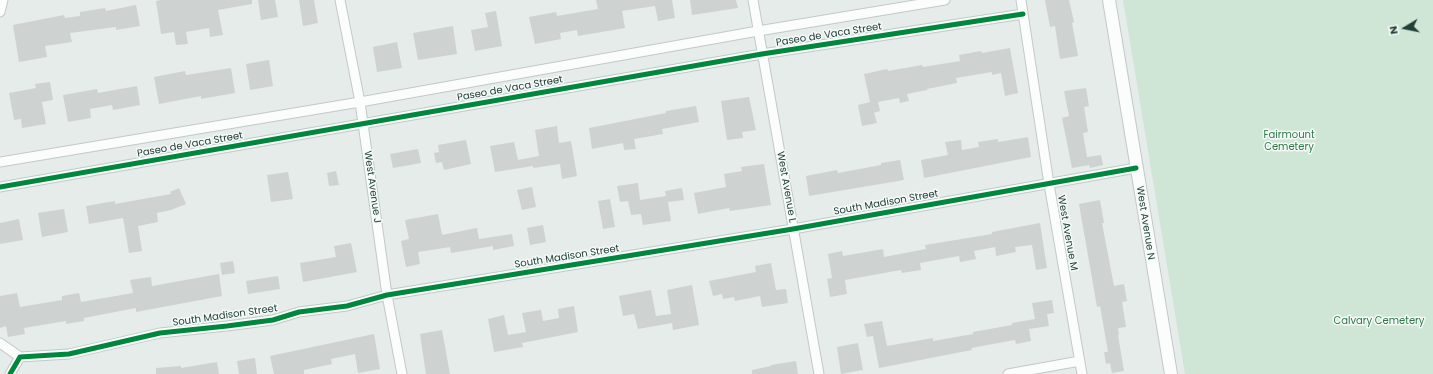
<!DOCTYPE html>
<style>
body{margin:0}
#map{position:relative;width:1433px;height:374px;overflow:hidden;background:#e6ece9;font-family:Poppins,sans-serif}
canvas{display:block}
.north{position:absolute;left:1385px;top:8px;width:40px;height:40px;-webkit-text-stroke:3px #f5faf8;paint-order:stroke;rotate:260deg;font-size:11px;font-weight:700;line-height:16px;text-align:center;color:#234038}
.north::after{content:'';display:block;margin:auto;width:14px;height:18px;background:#234038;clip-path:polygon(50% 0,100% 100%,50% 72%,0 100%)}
</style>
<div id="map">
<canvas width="1433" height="374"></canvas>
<div class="north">N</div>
</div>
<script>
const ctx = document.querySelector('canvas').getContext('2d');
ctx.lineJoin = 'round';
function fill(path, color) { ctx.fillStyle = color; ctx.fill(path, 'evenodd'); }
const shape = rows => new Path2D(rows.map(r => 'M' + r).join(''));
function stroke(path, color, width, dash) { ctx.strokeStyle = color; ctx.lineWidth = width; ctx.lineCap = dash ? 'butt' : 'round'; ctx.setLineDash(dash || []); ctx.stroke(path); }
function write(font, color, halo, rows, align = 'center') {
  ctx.font = font + ' Poppins,sans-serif'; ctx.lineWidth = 3; ctx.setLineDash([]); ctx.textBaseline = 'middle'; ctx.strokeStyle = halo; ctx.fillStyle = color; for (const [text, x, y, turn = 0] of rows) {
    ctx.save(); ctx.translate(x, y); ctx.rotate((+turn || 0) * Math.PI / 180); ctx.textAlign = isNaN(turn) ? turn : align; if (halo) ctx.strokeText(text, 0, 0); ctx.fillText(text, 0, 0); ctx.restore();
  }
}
fill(shape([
 [1123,0,1433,0,1433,374,1185,374]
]), '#cfe5d6');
fill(shape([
 [161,0,252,0,252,4,218,10,223,35,210,37,209,28,186,32,188,44,176,45,174,32,161,34,156,1],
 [258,0,275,0,278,17,261,20],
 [299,0,314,0,318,23,303,26],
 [596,0,672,0,675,18,658,21,655,6,622,11,625,28,578,36,577,30,560,33,561,39,535,44,529,17,556,12,557,16,598,9],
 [690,0,736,0,738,8,692,15],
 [1045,0,1069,0,1074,22,1072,23,1078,56,1060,59,1055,26,1050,27],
 [136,5,140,26,116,30,116,27,70,33,72,42,45,46,47,57,19,62,13,25,64,15,65,18,80,16,80,12,105,8,106,11],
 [496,11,502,46,475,51,471,30,488,27,485,13],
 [453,26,457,54,418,60,413,33],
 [397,42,402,68,377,72,373,47],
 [1010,48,1018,93,1005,96,1001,73,992,75,992,72,956,78,957,83,927,89,927,90,907,94,909,101,900,103,899,98,878,102,880,111,874,113,877,123,862,126,858,105,870,102,864,74,887,69,888,71,922,65,923,67,960,61,959,55,981,51,982,53],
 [269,60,273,86,250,90,246,64],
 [231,68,235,93,201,99,201,96,159,104,154,77,185,71,186,75],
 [50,82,53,100,42,102,46,124,22,128,21,119,14,120,9,93,36,88,35,84],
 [137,86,140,105,113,110,112,105,90,109,91,118,68,122,63,95,97,89,98,93],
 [1086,88,1089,106,1084,107,1088,132,1083,133,1087,157,1101,155,1103,165,1090,168,1089,165,1072,168,1062,118,1069,116,1064,91],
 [749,97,756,130,742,132,743,138,727,140,721,101],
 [696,106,699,122,662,129,663,134,634,139,636,149,624,150,623,143,592,149,589,128,666,113,666,111],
 [557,126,559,143,571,141,577,176,562,179,560,164,533,168,533,166,495,172,490,146,514,142,518,160,539,156,535,130],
 [1028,137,1031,157,924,178,921,160,948,155,945,142,961,140,962,150,979,147,978,142,998,139,998,142],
 [466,140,471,164,444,170,442,162,436,163,434,153,439,152,438,145],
 [418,149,421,163,393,168,390,154],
 [900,160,904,180,809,196,806,176,837,170,838,173,881,165,881,163],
 [764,164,771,205,730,211,729,208,698,214,694,193,726,187,724,174,742,171,741,167],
 [336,171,339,185,329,186,327,173],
 [288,172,293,199,271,202,267,175],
 [638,183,640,200,666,196,665,191,682,188,684,200,668,202,671,221,643,225,641,214,631,215,628,201,620,202,617,186],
 [532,187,536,207,522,210,517,190],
 [179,188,186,204,171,210,157,213,158,222,138,226,142,251,129,253,123,218,89,224,86,206,115,201,115,204,171,194,170,192],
 [610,199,615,227,603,229,598,201],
 [1100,200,1104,223,1102,223,1114,286,1124,284,1127,301,1122,302,1126,327,1118,328,1119,335,1118,335,1124,371,1112,373,1110,363,1106,364,1104,352,1108,352,1100,306,1097,307,1079,204],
 [64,209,68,232,42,237,38,213],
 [438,214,442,235,477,228,479,239,512,234,514,246,493,250,493,246,451,253,450,247,418,252,420,264,406,267,401,241,409,239,405,220],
 [19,219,23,240,0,244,0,223],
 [1040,223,1047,268,1036,270,1032,245,1015,247,1016,252,996,256,995,247,974,251,976,259,960,262,959,256,920,263,921,270,902,273,901,270,845,280,847,294,830,297,827,279,832,278,828,254,842,251,843,256,883,249,884,257,926,249,925,245,992,234,992,232],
 [543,225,546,242,530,245,527,228],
 [351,243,357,272,303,282,300,263,336,257,334,246],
 [233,261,235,273,222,275,220,263],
 [771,263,776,290,786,289,788,303,762,307,760,296,735,301,734,297,723,299,722,294,713,296,709,281,756,272,755,266],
 [219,274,222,296,136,312,136,308,84,318,84,321,66,324,66,321,24,328,25,334,8,337,6,326,0,328,0,296,17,293,20,307,62,300,62,296,79,293,81,302,133,293,130,280,151,277,152,286],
 [278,276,280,289,248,294,246,281],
 [692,285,699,325,673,330,672,323,638,329,634,314,623,316,619,296,651,290,656,316,671,314,667,290],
 [1052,300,1054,313,1047,314,1049,326,1029,329,1031,341,1016,344,1015,340,971,348,972,350,879,368,873,336,867,337,864,324,882,321,887,346,933,338,933,341,973,334,973,332,1012,325,1012,323,1035,319,1032,303],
 [574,306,578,332,522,343,523,347,494,352,488,319,504,315,508,335,526,332,522,313,541,310,543,321,559,318,558,309],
 [442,330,450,374,426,374,420,334],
 [374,334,380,369,358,373,355,354,331,359,332,364,304,370,304,374,274,374,270,356],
 [858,343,863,370,841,374,837,347],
 [255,358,257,374,239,374,237,361],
 [796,361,798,374,752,374,752,370,771,366,771,365],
 [217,362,219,374,156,374,156,368,181,366,181,368]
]), '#ced3d1');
const minor = shape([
 [340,0,360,102,387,295,402,374],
 [753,0,819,374],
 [1021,0,1049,184,1082,374],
 [0,12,3,0],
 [0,162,360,102,758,31,945,0],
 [0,187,762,54,1023,14],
 [0,343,20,357],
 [10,374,20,357,69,354,160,333,227,326,273,320,299,312,347,306,387,295,793,229,1136,168],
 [1008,374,1080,361]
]);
const secondary = shape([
 [1109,0,1171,374]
]);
stroke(minor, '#c3c9c6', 11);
stroke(secondary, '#c2c9c6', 14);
stroke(minor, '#fbfcfc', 9);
stroke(secondary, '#fbfcfc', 12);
stroke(shape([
 [0,187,762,54,1023,14],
 [10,374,20,357,69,354,160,333,227,326,273,320,299,312,347,306,387,295,793,229,1136,168]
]), '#00873e', 5);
write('10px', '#234038', '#f5faf8', [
 ["Paseo de Vaca Street",829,35,-9],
 ["Paseo de Vaca Street",510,89,-10],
 ["Paseo de Vaca Street",190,145,-10],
 ["West Avenue J",372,187,82],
 ["West Avenue L",786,187,80],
 ["South Madison Street",886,203,-10],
 ["West Avenue N",1145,223,81],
 ["West Avenue M",1067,233,80],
 ["South Madison Street",567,257,-9],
 ["South Madison Street",225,316,-8]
]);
write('10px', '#2c7849', '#f5faf8', [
 ["Fairmount",1289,135],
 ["Cemetery",1289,147],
 ["Calvary Cemetery",1379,321]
]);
</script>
